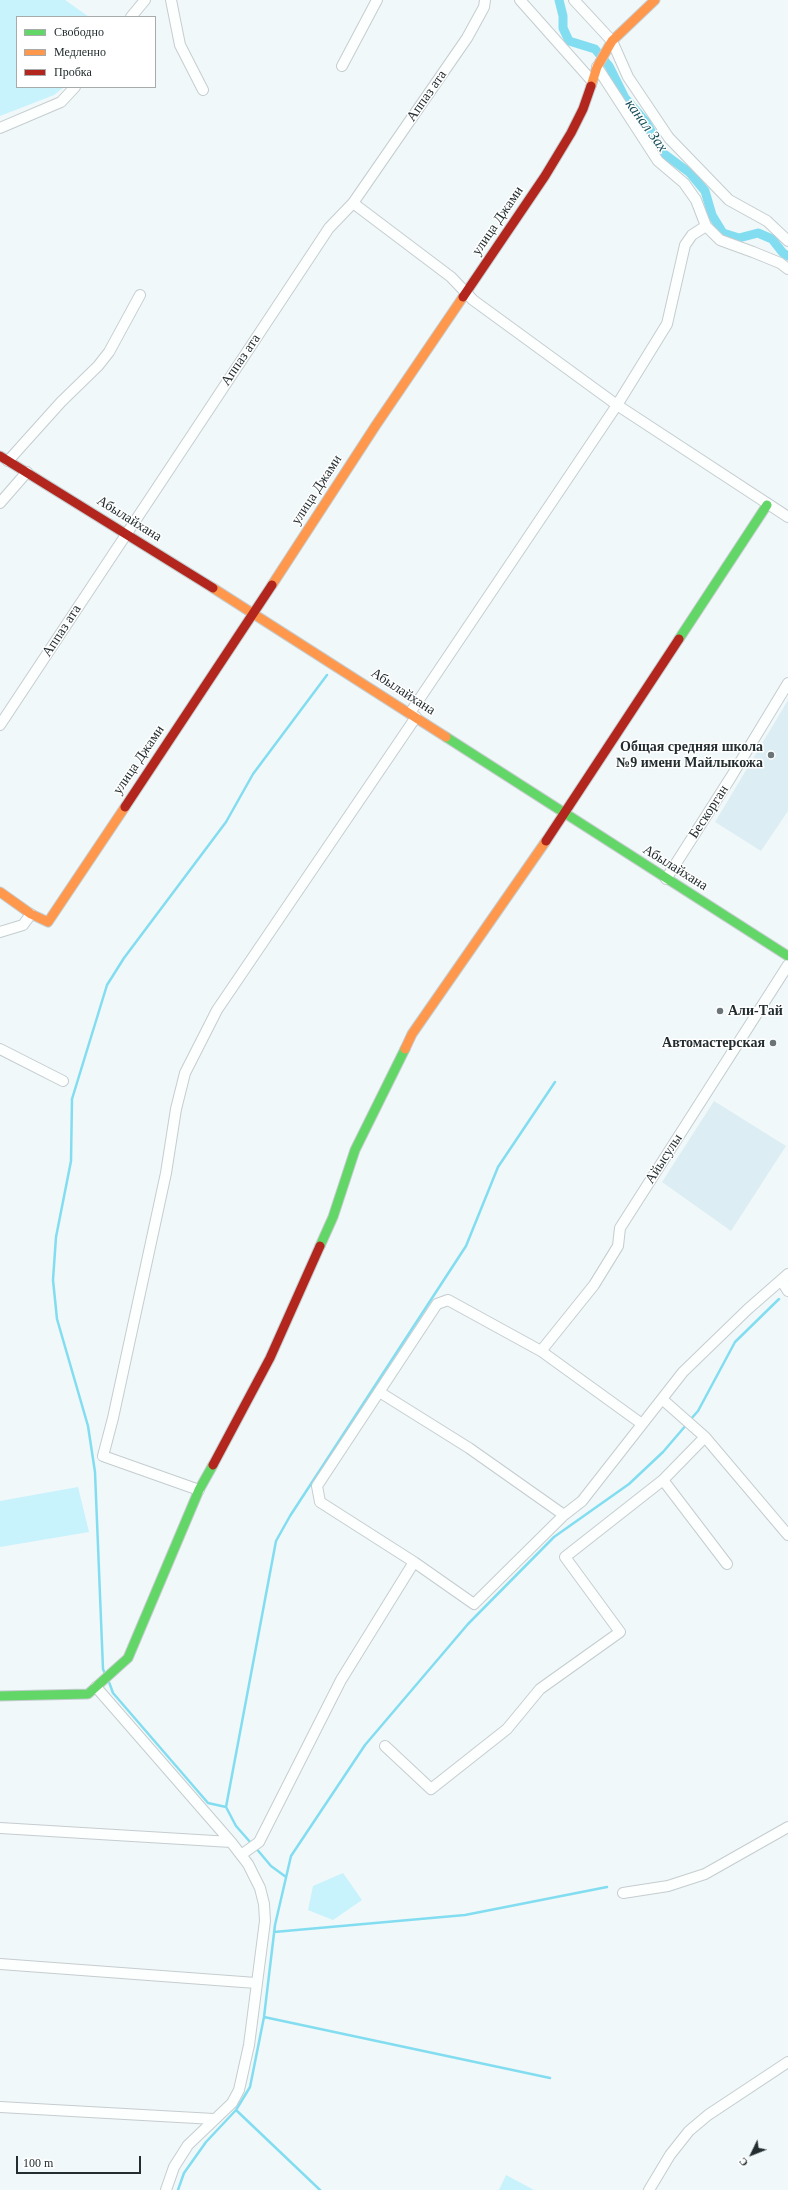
<!DOCTYPE html>
<meta charset="utf-8">
<style>
body{margin:0}
#map{position:relative;width:788px;height:2190px;overflow:hidden;background:#f0f8fa;font-family:Georgia,serif}
canvas{display:block}
.legend{position:absolute;left:16px;top:16px;width:140px;height:72px;box-sizing:border-box;background:#fff;border:1px solid #a7abac;margin:0;padding:5px 7px;list-style:none;font-size:12px;color:#232d2f}
.legend li{display:flex;align-items:center;gap:8px;height:20px}
.legend b{width:20px;border:1px solid #a7abac}
.north{position:absolute;left:732px;top:2134px;width:40px;height:40px;-webkit-text-stroke:3px #fff;paint-order:stroke;rotate:227deg;font-size:11px;font-weight:700;line-height:16px;text-align:center;color:#232d2f}
.north::after{content:'';display:block;margin:auto;width:14px;height:18px;background:#232d2f;clip-path:polygon(50% 0,100% 100%,50% 72%,0 100%)}
.scale{position:absolute;left:16px;top:2156px;width:125px;height:18px;box-sizing:border-box;border:2px solid #232d2f;border-top:0;padding-left:5px;font-size:12px;line-height:14px;white-space:nowrap;color:#232d2f;-webkit-text-stroke:3px #fff;paint-order:stroke}
</style>
<div id="map">
<canvas width="788" height="2190"></canvas>
<ul class="legend">
<li><b style="height:5px;background:#63d668"></b>Свободно</li>
<li><b style="height:5px;background:#ff974d"></b>Медленно</li>
<li><b style="height:5px;background:#b3261e"></b>Пробка</li>
</ul>
<div class="north">С</div>
<div class="scale">100 m</div>
</div>
<script>
const ctx = document.querySelector('canvas').getContext('2d');
ctx.lineJoin = 'round';
function fill(path, color) { ctx.fillStyle = color; ctx.fill(path, 'evenodd'); }
const shape = rows => new Path2D(rows.map(r => 'M' + r).join(''));
function stroke(path, color, width, dash) { ctx.strokeStyle = color; ctx.lineWidth = width; ctx.lineCap = dash ? 'butt' : 'round'; ctx.setLineDash(dash || []); ctx.stroke(path); }
function write(font, color, halo, rows, align = 'center') {
  ctx.font = font + ' Georgia,serif'; ctx.lineWidth = 3; ctx.setLineDash([]); ctx.textBaseline = 'middle'; ctx.strokeStyle = halo; ctx.fillStyle = color; for (const [text, x, y, turn = 0] of rows) {
    ctx.save(); ctx.translate(x, y); ctx.rotate((+turn || 0) * Math.PI / 180); ctx.textAlign = isNaN(turn) ? turn : align; if (halo) ctx.strokeText(text, 0, 0); ctx.fillText(text, 0, 0); ctx.restore();
  }
}
fill(shape([
 [788,700,788,811,761,851,715,822],
 [714,1101,786,1146,731,1231,662,1182]
]), '#dceef3');
fill(shape([
 [0,0,65,0,89,17,17,17,17,87,64,87,54,95,0,116],
 [78,1487,89,1532,0,1547,0,1501],
 [343,1873,362,1900,333,1920,308,1910,313,1886],
 [506,2175,534,2190,499,2190]
]), '#c8f2fc');
stroke(shape([
 [690,1420,698,1411,735,1342,779,1299],
 [105,1674,103,1669,95,1472,88,1426,57,1319,53,1280,56,1237,71,1161,72,1099,107,985,124,958,226,822,253,774,327,675],
 [109,1682,113,1693,208,1803,226,1807],
 [251,1843,236,1826,226,1807,276,1541,290,1516,466,1246,498,1167,555,1082],
 [255,1847,271,1866,286,1877],
 [274,1932,465,1915,607,1887],
 [264,2017,550,2078],
 [236,2110,320,2190],
 [178,2190,184,2173,206,2142,236,2110,250,2087,264,2017,275,1925,291,1856,365,1745,468,1624,554,1537,629,1484,663,1452,687,1424]
]), '#83ddf0', 2.5);
stroke(shape([
 [559,0,563,16,563,28,569,41,595,49,609,66,625,98,646,122,663,153,690,173,705,191,712,215,723,233,739,238,758,233,772,239,783,253,788,256]
]), '#83ddf0', 9);
const street = shape([
 [171,0,180,45,203,90],
 [520,0,592,81],
 [574,0,612,41,628,77,669,138,729,200,767,221,788,241],
 [131,17,145,0],
 [342,66,377,0],
 [597,67,658,161,684,183,696,200,706,226,720,240,753,252,780,263,788,269],
 [0,128,61,102,75,87],
 [353,203,451,277,473,300,617,405,788,517],
 [8,461,61,402,98,366,109,352,140,295],
 [0,503,27,472],
 [410,713,617,405,667,324,685,245,692,235,706,226],
 [0,725,329,228,353,203,467,38,484,7,485,0],
 [666,879,731,777,788,683],
 [0,932,23,925,31,914],
 [0,1049,63,1081],
 [781,1280,788,1291],
 [541,1351,594,1285,618,1246,620,1228,788,965],
 [381,1393,469,1448,564,1515],
 [642,1424,541,1351,448,1300,437,1304,317,1486,320,1502,414,1562,474,1604,564,1515,582,1501,683,1372,748,1309,788,1274],
 [705,1437,788,1535],
 [663,1480,727,1564],
 [199,1490,103,1456,113,1418,166,1173,176,1109,185,1073,217,1010,416,717],
 [96,1687,231,1842,248,1864,260,1888,264,1904,265,1921,249,2045,239,2090,232,2103,188,2145,174,2167,166,2190],
 [385,1746,431,1789,507,1729,540,1689,620,1632,565,1557,663,1480,705,1437,662,1399],
 [0,1828,231,1842],
 [241,1855,259,1842,341,1680,414,1562],
 [623,1893,668,1886,705,1874,788,1827],
 [0,1964,256,1983],
 [0,2107,214,2119],
 [649,2190,670,2155,689,2131,708,2115,788,2062]
]);
const fast = shape([
 [679,639,767,505],
 [446,737,788,956],
 [320,1246,333,1217,355,1150,405,1049],
 [0,1696,88,1694,128,1658,199,1490,213,1465]
]);
const slow = shape([
 [591,86,597,67,612,41,655,0],
 [272,585,376,425,463,297],
 [213,588,446,737],
 [0,892,31,914,48,922,125,807],
 [405,1049,412,1034,546,841]
]);
const jam = shape([
 [463,297,545,176,571,133,583,109,591,86],
 [0,456,213,588],
 [125,807,272,585],
 [546,841,679,639],
 [213,1465,270,1358,320,1246]
]);
stroke(street, '#c5cdcf', 12);
stroke(fast, '#c5cdcf', 11);
stroke(slow, '#c5cdcf', 11);
stroke(jam, '#c5cdcf', 11);
stroke(street, '#fdfefe', 10);
stroke(fast, '#63d668', 9);
stroke(slow, '#ff974d', 9);
stroke(jam, '#b3261e', 9);
for (const [x, y, r, color] of [
 [771,755,4,"#6b7476"],
 [720,1011,4,"#6b7476"],
 [773,1043,4,"#6b7476"]
]) { const dot = new Path2D(); dot.arc(x, y, r, 0, 2 * Math.PI); ctx.fillStyle = color; ctx.fill(dot); stroke(dot, '#fff', 1.5); }
write('14px', '#232d2f', '#fff', [
 ["Аппаз ата",427,96,-55],
 ["улица Джами",498,221,-56],
 ["Аппаз ата",241,360,-56],
 ["улица Джами",317,490,-57],
 ["Абылайхана",129,519,32],
 ["Аппаз ата",62,631,-57],
 ["Абылайхана",403,692,33],
 ["улица Джами",139,760,-56],
 ["Бескорган",709,812,-57],
 ["Абылайхана",675,868,32],
 ["Айысулы",664,1159,-57]
]);
write('bold 14px', '#232d2f', '#fff', [
 ["Общая средняя школа",763,747],
 ["№9 имени Майлыкожа",763,763],
 ["Али-Тай",728,1011,"left"],
 ["Автомастерская",765,1043]
], 'right');
write('italic 15px', '#164c58', '#fff', [
 ["канал Зах",646,126,54]
]);
</script>
